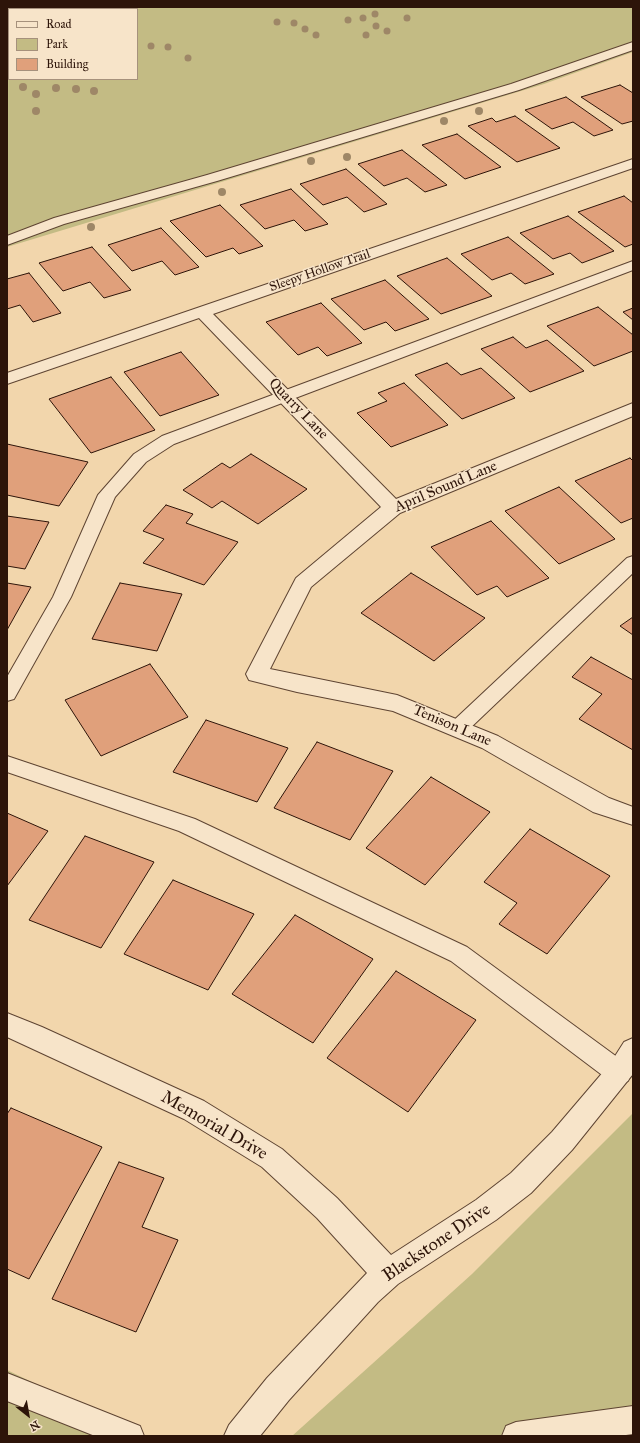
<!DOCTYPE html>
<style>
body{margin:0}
#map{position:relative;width:640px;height:1443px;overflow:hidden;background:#f2d6ac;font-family:"IM FELL Great Primer",serif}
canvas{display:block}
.frame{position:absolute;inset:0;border:8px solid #2d1409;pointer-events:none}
.legend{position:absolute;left:8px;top:8px;width:130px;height:72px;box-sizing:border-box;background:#f7e4c9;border:1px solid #a6917c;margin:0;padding:5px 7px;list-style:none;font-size:12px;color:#2d1409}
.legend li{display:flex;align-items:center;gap:8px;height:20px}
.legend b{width:20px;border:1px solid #a6917c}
.north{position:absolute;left:8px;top:1395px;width:40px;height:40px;-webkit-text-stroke:3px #f7e4c9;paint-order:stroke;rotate:149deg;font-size:11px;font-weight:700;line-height:16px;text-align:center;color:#2d1409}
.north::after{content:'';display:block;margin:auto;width:14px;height:18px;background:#2d1409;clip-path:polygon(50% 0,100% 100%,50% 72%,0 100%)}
</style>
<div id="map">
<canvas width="640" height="1443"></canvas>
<div class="frame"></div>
<ul class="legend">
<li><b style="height:5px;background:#f7e4c9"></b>Road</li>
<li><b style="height:11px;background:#c3bb84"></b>Park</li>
<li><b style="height:11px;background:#e0a07b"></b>Building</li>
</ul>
<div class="north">N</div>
</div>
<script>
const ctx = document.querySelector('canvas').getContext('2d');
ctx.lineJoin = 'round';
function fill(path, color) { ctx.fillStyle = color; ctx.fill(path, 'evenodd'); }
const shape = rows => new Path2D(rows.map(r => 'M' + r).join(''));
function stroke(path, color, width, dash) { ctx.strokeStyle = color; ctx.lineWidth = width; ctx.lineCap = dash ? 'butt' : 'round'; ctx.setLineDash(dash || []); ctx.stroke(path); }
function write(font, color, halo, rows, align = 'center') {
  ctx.font = font + ' "IM FELL Great Primer",serif'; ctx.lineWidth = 3; ctx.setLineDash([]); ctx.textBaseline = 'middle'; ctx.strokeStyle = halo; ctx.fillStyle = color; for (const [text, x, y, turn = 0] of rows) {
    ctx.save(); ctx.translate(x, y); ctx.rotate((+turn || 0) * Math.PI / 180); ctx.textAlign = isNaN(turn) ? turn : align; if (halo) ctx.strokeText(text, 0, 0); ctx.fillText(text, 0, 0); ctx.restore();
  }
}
fill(shape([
 [7,7,633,7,633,52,544,84,7,247],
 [9,9,137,9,137,79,9,79],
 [633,1113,633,1436,292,1436,472,1274],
 [7,1370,137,1433,134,1436,7,1436]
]), '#c3bb84');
const building = shape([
 [620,85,633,93,633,121,622,124,581,97,620,85],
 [566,97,613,130,594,136,573,122,552,129,525,110,566,97],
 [515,116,560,148,517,162,468,126,492,118,496,122,515,116],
 [457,134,501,167,465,179,422,145,457,134],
 [402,150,447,185,425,192,407,178,384,186,358,164,402,150],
 [346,169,387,204,364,212,347,197,323,205,300,184,346,169],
 [291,189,328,224,305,231,294,220,265,229,240,205,291,189],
 [624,196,633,203,633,244,625,247,578,212,624,196],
 [220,205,263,246,239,254,233,248,206,257,170,221,220,205],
 [568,216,614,251,582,263,570,253,553,259,520,233,568,216],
 [161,228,199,267,175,275,162,261,132,271,108,245,161,228],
 [508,237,554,274,525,284,511,273,492,280,461,254,508,237],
 [92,247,131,290,104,298,90,282,63,291,39,263,92,247],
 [447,258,492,296,441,314,397,276,447,258],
 [29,273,61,313,33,322,20,305,7,309,7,279,29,273],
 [385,280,429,319,395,331,386,322,364,330,331,299,385,280],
 [321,303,362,343,327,356,318,347,298,355,266,322,321,303],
 [598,307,633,335,633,351,594,366,547,326,598,307],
 [633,308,633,320,623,312,633,308],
 [513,337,526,348,547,340,584,371,530,392,481,349,513,337],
 [181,352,219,395,160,416,124,372,181,352],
 [447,363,461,375,481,368,515,398,462,419,415,375,447,363],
 [111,377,155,430,91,453,49,399,111,377],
 [404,383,448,425,391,447,357,413,387,401,378,393,404,383],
 [7,444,88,462,59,506,7,495,7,444],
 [251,454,307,489,258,524,222,501,212,508,183,490,222,463,230,468,251,454],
 [630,458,633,461,633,518,621,523,575,481,630,458],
 [559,487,615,539,559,564,505,511,559,487],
 [166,505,193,514,186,523,238,542,204,585,143,563,164,539,143,531,166,505],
 [7,516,49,522,25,569,7,566,7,516],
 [491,521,549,578,507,597,497,586,477,595,431,547,491,521],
 [411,573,485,618,434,661,361,613,411,573],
 [7,583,31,587,7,630,7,583],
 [120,583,182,594,157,651,92,639,120,583],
 [633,617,633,635,620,626,633,617],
 [591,657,633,680,633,750,579,719,602,694,572,677,591,657],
 [150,664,188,717,101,756,65,700,150,664],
 [206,720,288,748,257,802,173,772,206,720],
 [317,742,393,771,350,840,274,808,317,742],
 [431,777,490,812,425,885,366,848,431,777],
 [7,813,48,831,7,886,7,813],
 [530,829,610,876,547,954,499,924,517,903,484,882,530,829],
 [85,836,154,862,101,948,29,920,85,836],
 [173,880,254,914,208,990,124,954,173,880],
 [295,915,373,959,313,1043,232,994,295,915],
 [396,971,476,1020,408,1112,327,1058,396,971],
 [11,1108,102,1147,29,1279,7,1269,7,1114,11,1108],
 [119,1162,164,1178,142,1227,178,1240,136,1332,52,1299,119,1162]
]);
fill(building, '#e0a07b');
stroke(building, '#2d1409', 1);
const lane = shape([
 [633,42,633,50,519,90,217,181,64,224,7,245,7,236,54,218,207,175,511,84,633,42],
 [633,261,633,270,174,444,146,462,115,497,71,597,14,699,7,701,7,677,53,597,98,495,134,454,162,436,633,261],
 [633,556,633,573,465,733,458,736,451,733,448,728,451,723,627,558,633,556],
 [7,756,195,819,467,947,628,1065,631,1073,628,1081,619,1084,610,1081,451,961,179,831,7,772,7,756],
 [7,1373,140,1426,144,1436,95,1436,7,1401,7,1373],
 [633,1406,633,1434,619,1436,502,1436,506,1426,516,1422,633,1406]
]);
const street = shape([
 [633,159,633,168,213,314,396,499,633,403,633,416,400,513,311,587,270,669,397,695,498,736,609,798,633,807,633,825,593,812,482,748,393,711,297,692,249,680,246,674,296,578,381,507,199,318,7,384,7,373,633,159],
 [7,1013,42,1027,204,1101,282,1149,337,1198,391,1255,476,1200,511,1173,552,1132,610,1064,624,1042,633,1038,633,1074,572,1150,531,1193,496,1220,398,1284,378,1302,289,1400,260,1436,224,1436,229,1425,267,1378,367,1273,317,1218,262,1167,184,1119,7,1037,7,1013]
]);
stroke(lane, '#5e4432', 2);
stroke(street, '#5e4432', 2);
fill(lane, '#f7e4c9');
fill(street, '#f7e4c9');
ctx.fillStyle = '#9e8767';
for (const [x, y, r] of [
 [375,14,3.5],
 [363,18,3.5],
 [407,18,3.5],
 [348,20,3.5],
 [277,22,3.5],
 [294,23,3.5],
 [376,26,3.5],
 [305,29,3.5],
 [387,31,3.5],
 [316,35,3.5],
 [366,35,3.5],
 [151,46,3.5],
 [168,47,3.5],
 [188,58,3.5],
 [23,87,4],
 [56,88,4],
 [76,89,4],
 [94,91,4],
 [36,94,4],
 [36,111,4],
 [479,111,4],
 [444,121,4],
 [347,157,4],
 [311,161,4],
 [222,192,4],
 [91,227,4]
]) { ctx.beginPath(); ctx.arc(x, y, r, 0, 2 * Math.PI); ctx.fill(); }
write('13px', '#2d1409', '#f7e4c9', [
 ["Sleepy Hollow Trail",320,271,-19]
]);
write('15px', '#2d1409', '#f7e4c9', [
 ["Quarry Lane",298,409,46],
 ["April Sound Lane",446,487,-23],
 ["Tenison Lane",452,726,23]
]);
write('18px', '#2d1409', '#f7e4c9', [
 ["Memorial Drive",214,1126,30],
 ["Blackstone Drive",437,1243,-34]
]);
</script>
